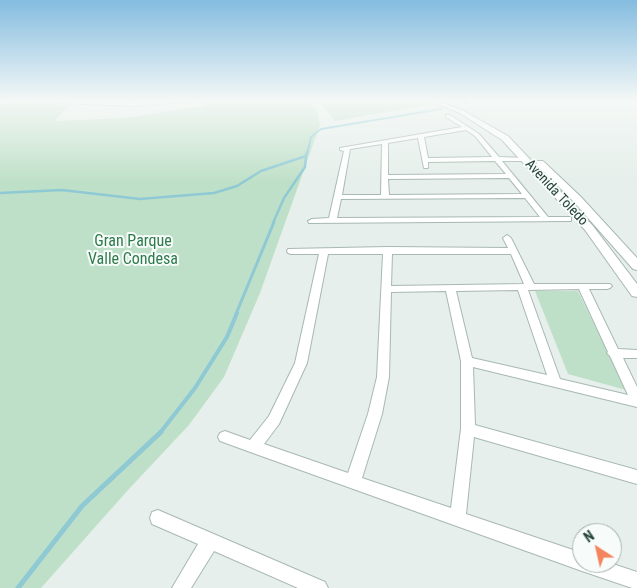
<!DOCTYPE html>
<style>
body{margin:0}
#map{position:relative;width:637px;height:588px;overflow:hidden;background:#e6efeb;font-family:"Roboto Condensed",sans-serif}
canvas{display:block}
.north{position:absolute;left:572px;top:523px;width:50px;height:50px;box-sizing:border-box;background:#f7fbf9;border:1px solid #a3b1ad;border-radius:50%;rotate:325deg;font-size:14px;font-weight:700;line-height:20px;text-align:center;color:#24423a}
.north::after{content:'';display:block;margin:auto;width:18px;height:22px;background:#f4845f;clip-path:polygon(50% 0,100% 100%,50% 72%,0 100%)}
</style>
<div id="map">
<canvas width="637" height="588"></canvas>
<div class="north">N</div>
</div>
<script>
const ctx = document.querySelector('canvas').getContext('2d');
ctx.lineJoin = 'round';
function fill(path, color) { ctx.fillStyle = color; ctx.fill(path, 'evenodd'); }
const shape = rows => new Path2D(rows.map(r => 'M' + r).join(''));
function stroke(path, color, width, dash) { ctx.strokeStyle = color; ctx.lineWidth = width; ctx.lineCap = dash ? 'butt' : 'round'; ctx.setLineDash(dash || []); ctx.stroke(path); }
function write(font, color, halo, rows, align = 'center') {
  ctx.font = font + ' "Roboto Condensed",sans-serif'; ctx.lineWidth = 4; ctx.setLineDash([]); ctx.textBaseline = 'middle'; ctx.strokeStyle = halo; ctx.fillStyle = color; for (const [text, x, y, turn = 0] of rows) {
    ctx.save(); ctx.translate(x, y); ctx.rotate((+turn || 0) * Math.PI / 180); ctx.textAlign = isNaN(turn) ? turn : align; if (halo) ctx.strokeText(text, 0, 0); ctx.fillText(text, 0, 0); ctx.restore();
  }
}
fill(shape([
 [220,100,305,100,317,110,320,125,260,293,224,377,189,425,128,490,41,588,0,588,0,106,16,102,70,105,54,121,124,118,203,106,202,102],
 [314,100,424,100,433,104,335,121,323,106],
 [535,291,578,291,626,390,568,374]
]), '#bfe0c8');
stroke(shape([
 [464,103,472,100],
 [307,154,311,137,321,129,441,109]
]), '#8ec9d4', 2);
stroke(shape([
 [0,193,62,190,140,199,214,193,237,186,261,171,306,156,307,152],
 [273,223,284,198,305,167,306,156]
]), '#8ec9d4', 2.5);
stroke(shape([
 [236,314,274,222]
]), '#8ec9d4', 3);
stroke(shape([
 [160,433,195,388,227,337,237,313]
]), '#8ec9d4', 4);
stroke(shape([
 [18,588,82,506,161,432]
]), '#8ec9d4', 5);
const minor = shape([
 [446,115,450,115,479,134,499,157,527,158,528,159,525,161,502,161,548,217,571,217,571,221,309,223,308,221,312,219,329,218,344,151,340,150,340,148,462,127,446,117,446,115],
 [466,130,475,136,492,157,428,158,424,137,466,130],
 [418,138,424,168,428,168,428,162,495,161,506,174,388,175,388,143,418,138],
 [382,144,381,195,342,195,350,149,382,144],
 [509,178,522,194,389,195,388,179,509,178],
 [525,198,540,217,337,218,341,199,525,198],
 [507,235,511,238,534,284,610,284,612,286,610,288,607,289,589,289,618,349,637,350,637,358,623,358,637,387,637,407,473,367,475,425,637,470,637,484,474,437,466,514,582,553,582,563,610,563,637,572,637,588,632,588,582,571,253,453,220,441,218,437,220,433,225,431,250,440,269,416,295,363,319,254,291,254,288,253,287,251,288,249,388,247,508,248,503,238,507,235],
 [328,254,383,254,377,377,368,414,348,473,264,444,279,424,307,363,328,254],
 [392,254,511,254,524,284,391,286,392,254],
 [579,289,608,352,607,353,610,356,628,395,560,379,528,290,579,289],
 [518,290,547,375,472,358,456,291,518,290],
 [446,291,461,361,461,429,451,508,362,478,382,414,389,377,391,292,446,291],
 [158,510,325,582,328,588,298,588,214,551,191,588,172,588,198,544,152,524,150,518,152,512,158,510]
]);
const tertiary = shape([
 [15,100,14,101,0,105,0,101,15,100],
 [34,100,133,102,209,100,133,106,37,102,34,100],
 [427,100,436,100,464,111,508,136,593,226,637,284,637,297,632,296,585,230,502,140,460,113,427,100],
 [537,161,543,161,581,197,637,258,637,270,633,269,573,201,537,165,537,161]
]);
stroke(minor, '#a8b8b2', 2);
stroke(tertiary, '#a8b8b2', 2);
fill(minor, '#fff');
fill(tertiary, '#fff');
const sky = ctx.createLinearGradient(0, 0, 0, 182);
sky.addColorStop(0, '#84bce0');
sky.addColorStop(0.55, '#f4f8f6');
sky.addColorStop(1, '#f4f8f600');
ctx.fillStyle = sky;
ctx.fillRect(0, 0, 637, 182);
write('14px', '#24423a', '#f7fbf9', [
 ["Avenida Toledo",556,193,47]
]);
write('16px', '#2d7a4b', '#f7fbf9', [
 ["Gran Parque",133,242],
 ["Valle Condesa",133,260]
]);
</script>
